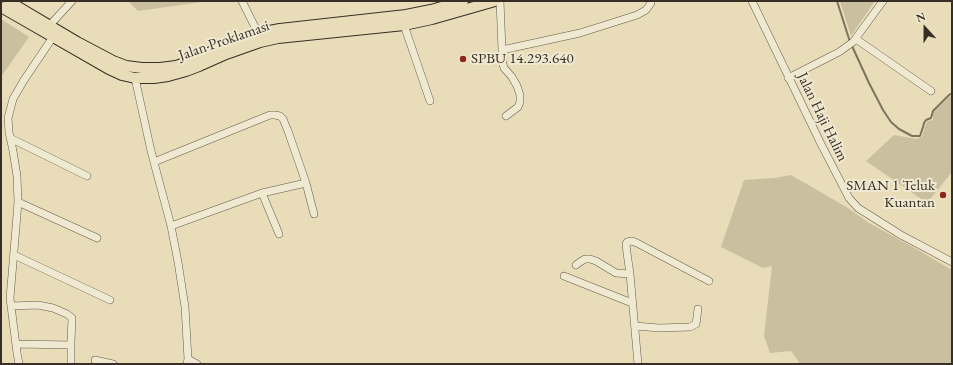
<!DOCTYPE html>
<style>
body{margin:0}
#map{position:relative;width:953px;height:365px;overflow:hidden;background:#e8ddb8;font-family:"EB Garamond",serif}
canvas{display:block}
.frame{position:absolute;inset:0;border:2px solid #372e25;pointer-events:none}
.north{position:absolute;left:905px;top:8px;width:40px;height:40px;-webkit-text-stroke:3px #f0e9d1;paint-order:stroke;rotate:339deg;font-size:11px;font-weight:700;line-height:16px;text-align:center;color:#372e25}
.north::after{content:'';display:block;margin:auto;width:14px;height:18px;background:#372e25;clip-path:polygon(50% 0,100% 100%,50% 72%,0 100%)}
</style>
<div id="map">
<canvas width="953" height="365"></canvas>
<div class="frame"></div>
<div class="north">N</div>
</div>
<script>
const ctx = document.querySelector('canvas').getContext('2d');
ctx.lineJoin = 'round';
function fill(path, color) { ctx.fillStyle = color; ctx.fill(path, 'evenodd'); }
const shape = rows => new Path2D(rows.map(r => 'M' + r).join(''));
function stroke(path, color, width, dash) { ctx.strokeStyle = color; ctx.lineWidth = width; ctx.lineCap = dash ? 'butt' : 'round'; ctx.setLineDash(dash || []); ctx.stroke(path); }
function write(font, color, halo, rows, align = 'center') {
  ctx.font = font + ' "EB Garamond",serif'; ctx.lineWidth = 4; ctx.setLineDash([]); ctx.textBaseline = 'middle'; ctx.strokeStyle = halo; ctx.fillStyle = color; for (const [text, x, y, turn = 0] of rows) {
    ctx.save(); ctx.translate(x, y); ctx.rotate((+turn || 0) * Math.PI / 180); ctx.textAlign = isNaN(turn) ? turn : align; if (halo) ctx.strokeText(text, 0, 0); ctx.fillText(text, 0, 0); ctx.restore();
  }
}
fill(shape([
 [128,1,209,1,138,11],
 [840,1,875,1,851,36],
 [1,19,29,37,1,77],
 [952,95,952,172,927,203,866,161,894,135,916,139,922,137,926,123,928,121,933,120,933,113,948,98],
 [791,175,848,208,869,223,913,247,952,270,952,364,798,364,799,362,791,351,770,353,764,336,772,266,763,268,721,247,744,180,775,178]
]), '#cabf9f');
stroke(shape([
 [837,1,850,42],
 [852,46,869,83,883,110,891,122,899,129,912,136,920,136,923,127,924,123,926,120,931,118,933,111,949,95,952,93]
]), '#7d745f', 2);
const minor = shape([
 [242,1,258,33],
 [500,1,502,50,502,60,504,68,512,77,517,86,520,95,520,102,518,107,506,116],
 [752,1,821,144,849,198,858,208,901,235,952,262],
 [404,25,430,101],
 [49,26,72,1],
 [856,39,931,91],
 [502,50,580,33,637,15,646,10,651,3,651,1],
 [135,78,151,151,171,226,178,262,185,307,188,359,187,364],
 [788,78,839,52,853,42,883,1],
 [10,138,87,176],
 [154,162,270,115,275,115,280,116,283,119,288,131,306,183,314,214],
 [262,193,279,234],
 [18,202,97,238],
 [171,226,262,193,306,183],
 [14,255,110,300],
 [576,265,580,262,585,259,590,259,596,261,616,273,630,274],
 [564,276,632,303],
 [11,306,38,305,53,308,67,314,72,318,71,341,71,364],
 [635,326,659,328,690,327,696,324,698,309],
 [16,344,71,345],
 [188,359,197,364],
 [95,360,113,364],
 [19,364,17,353,10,298,16,227,18,202,17,176,13,151,9,132,8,118,13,99,24,80,53,37],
 [638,364,630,274,627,253,626,244,627,242,632,241,637,243,709,281]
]);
const highway = shape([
 [8,1,77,42,113,61,126,66,142,68,160,68,176,66,191,61,226,45,258,33,280,29,406,15,431,10,463,1],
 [1,7,109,69,122,75,135,78,154,78,168,76,186,71,199,66,226,54,260,42,278,38,404,25,432,19,495,1]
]);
stroke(minor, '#635a4a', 8);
stroke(highway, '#372e25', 12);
stroke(minor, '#f0e9d1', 7);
stroke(highway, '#e8ddb8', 10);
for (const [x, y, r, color] of [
 [463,59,4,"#8f2418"],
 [943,195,4,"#8f2418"]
]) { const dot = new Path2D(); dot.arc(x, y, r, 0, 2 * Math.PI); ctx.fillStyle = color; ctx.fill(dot); stroke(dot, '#f0e9d1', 1.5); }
write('15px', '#372e25', '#f0e9d1', [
 ["Jalan Proklamasi",224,41,-19],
 ["Jalan Haji Halim",822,117,64]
]);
write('15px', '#372e25', '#f0e9d1', [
 ["SPBU 14.293.640",471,59],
 ["SMAN 1 Teluk",935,186,"right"],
 ["Kuantan",935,203,"right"]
], 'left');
</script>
